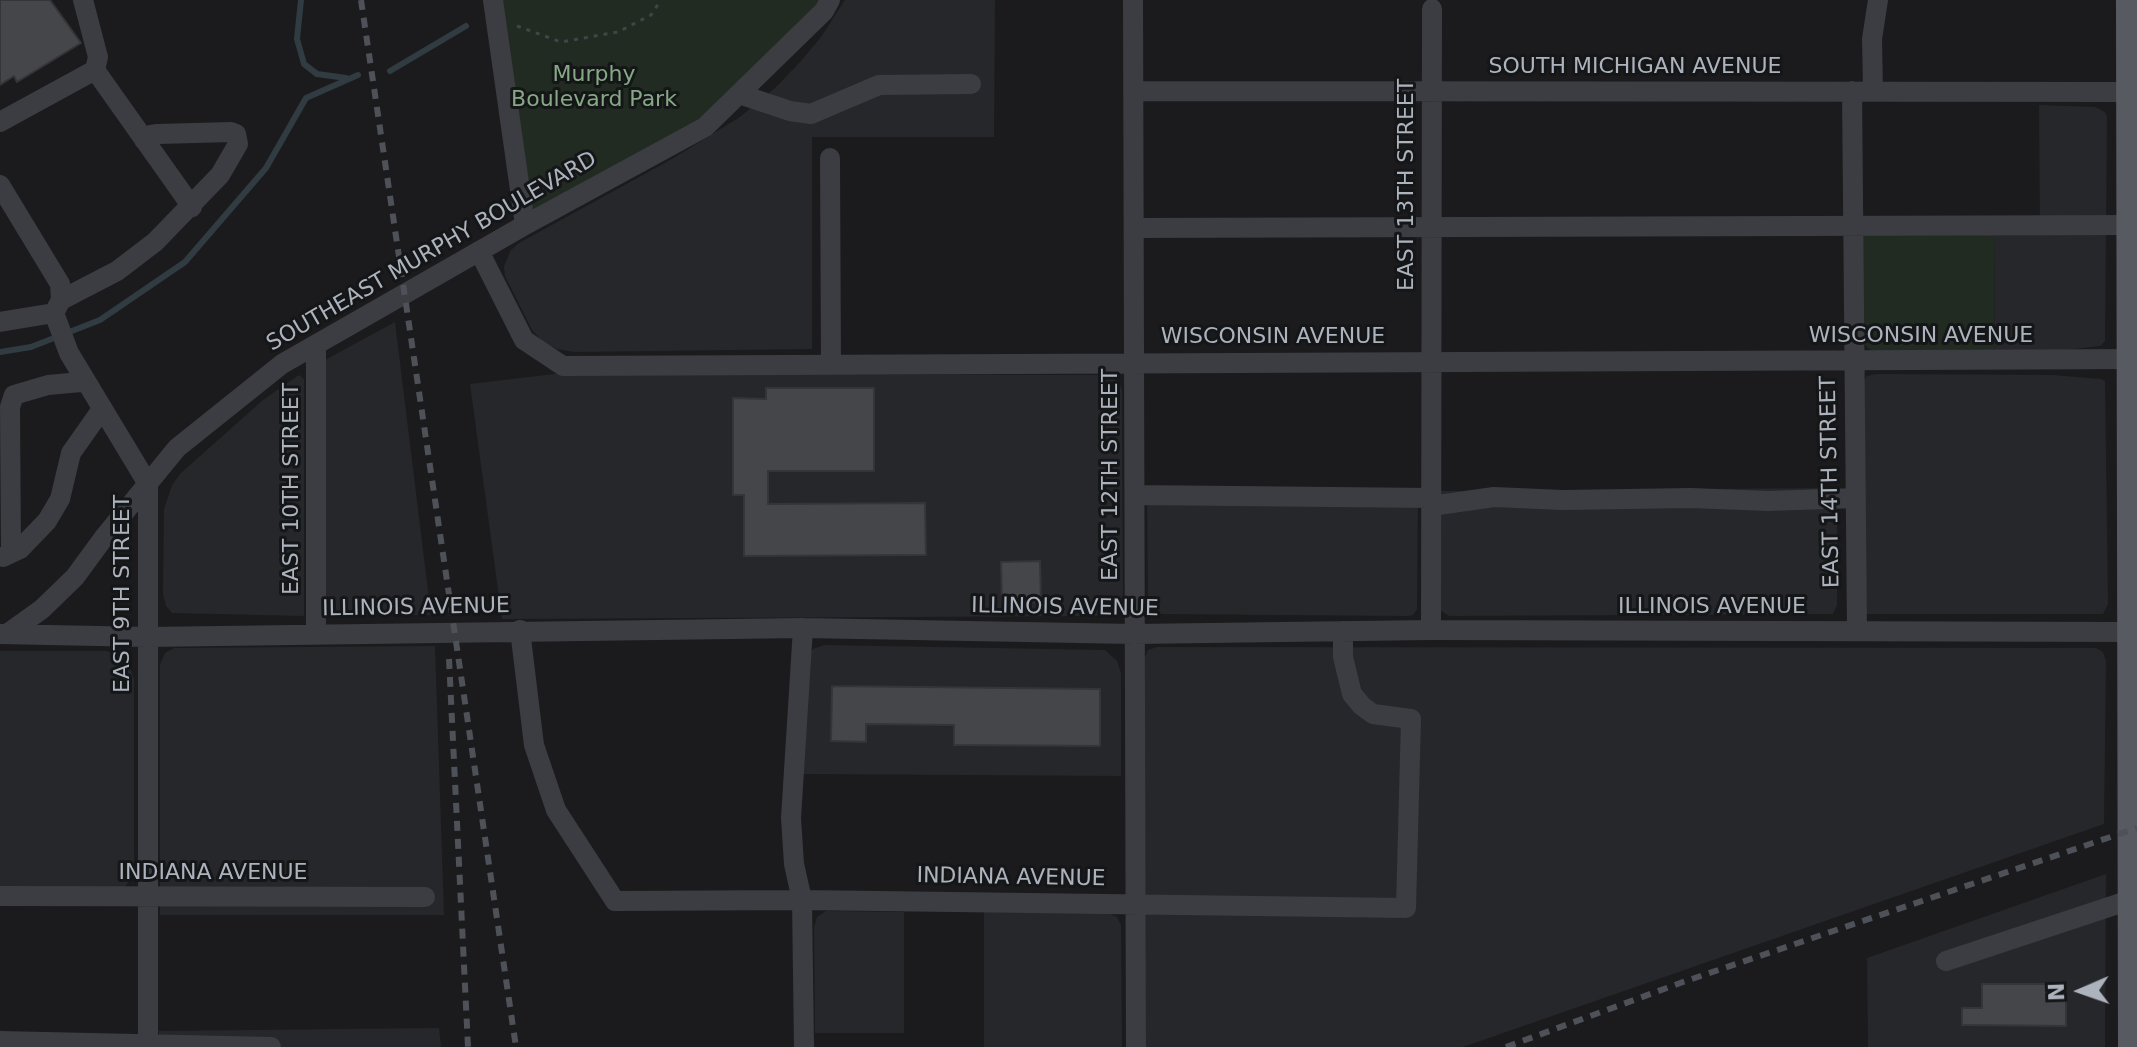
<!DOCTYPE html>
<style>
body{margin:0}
#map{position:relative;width:2137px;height:1047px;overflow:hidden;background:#1b1b1d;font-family:"DejaVu Sans",sans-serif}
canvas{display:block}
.north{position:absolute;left:2041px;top:951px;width:80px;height:80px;-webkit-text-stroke:6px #151618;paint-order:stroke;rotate:268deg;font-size:22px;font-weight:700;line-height:32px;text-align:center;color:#adb3bd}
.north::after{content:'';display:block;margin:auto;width:28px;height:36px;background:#adb3bd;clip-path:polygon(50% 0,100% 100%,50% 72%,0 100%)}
</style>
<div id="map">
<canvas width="2137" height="1047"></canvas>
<div class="north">N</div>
</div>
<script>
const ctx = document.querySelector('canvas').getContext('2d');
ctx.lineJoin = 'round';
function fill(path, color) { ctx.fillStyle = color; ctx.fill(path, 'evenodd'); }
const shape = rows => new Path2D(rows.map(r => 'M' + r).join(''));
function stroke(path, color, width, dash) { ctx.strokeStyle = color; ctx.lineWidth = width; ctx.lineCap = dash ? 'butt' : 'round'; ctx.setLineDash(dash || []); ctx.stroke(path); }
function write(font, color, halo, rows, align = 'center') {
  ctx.font = font + ' "DejaVu Sans",sans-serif'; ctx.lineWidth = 6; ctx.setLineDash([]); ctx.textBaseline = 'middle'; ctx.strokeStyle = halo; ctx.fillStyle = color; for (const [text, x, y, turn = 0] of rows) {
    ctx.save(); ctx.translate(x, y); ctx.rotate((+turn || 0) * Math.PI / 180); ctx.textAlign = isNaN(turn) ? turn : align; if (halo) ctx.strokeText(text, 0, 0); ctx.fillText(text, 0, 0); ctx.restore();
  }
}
fill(shape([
 [845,0,995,0,994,137,812,137,812,349,574,352,557,349,543,342,532,330,505,276,504,266,511,250,519,243,672,159,740,117,776,87,801,61,821,37],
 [2039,105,2095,107,2105,112,2107,117,2105,341,2100,346,2055,351,1994,350,1995,233,2040,233],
 [395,322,431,615,325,615,325,360],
 [554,374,1110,375,1119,382,1122,390,1123,601,1121,608,1116,613,1105,616,502,619,470,384],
 [1877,374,2052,375,2101,379,2105,381,2108,604,2103,614,1865,614,1863,381,1867,376],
 [299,375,304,379,304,616,172,613,166,606,163,594,164,509,172,485,181,473,263,400],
 [1837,488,1837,605,1833,614,1449,616,1440,610,1441,491],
 [1147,489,1418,491,1417,609,1413,615,1408,616,1154,614,1148,610,1148,605],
 [824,645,1105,650,1117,661,1121,673,1121,776,800,774,810,653,813,649],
 [435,646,444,915,160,915,160,665,165,653,174,648],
 [1157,647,2096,648,2103,652,2106,661,2104,824,1463,1047,1146,1047,1144,659,1148,650],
 [0,651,106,651,120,656,129,665,134,679,134,875,124,888,0,888],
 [2106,874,2105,1047,1868,1047,1867,958],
 [826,911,904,912,904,1033,815,1033,814,927,817,917],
 [984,912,1108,913,1117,917,1121,925,1122,1047,984,1047],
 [439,1028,441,1047,159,1047,159,1031]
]), '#26272a');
fill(shape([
 [493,0,830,0,705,127,525,225],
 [1995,233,1994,350,1873,351,1868,348,1864,343,1862,234]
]), '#222b22');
stroke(shape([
 [301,0,297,39,304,64,317,74,346,78],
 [390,71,466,26],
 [0,352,31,347,100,320,185,262,266,168,306,98,358,75]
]), '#303c42', 6);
const building = shape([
 [0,0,50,0,81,43,17,82,14,76,0,85,0,0],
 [766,388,874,388,874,471,768,471,768,504,925,503,926,555,744,556,744,495,733,495,733,398,766,399,766,388],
 [1040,561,1041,602,1002,603,1001,562,1040,561],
 [832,686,1100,689,1100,746,954,745,954,725,866,724,866,742,831,741,832,686],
 [1982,984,2066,984,2066,1026,1962,1025,1962,1008,1982,1008,1982,984]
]);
fill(building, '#45464a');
stroke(building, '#353539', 2);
stroke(shape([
 [517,26,561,42,618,32,651,15,661,0]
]), '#414449', 3, [4, 6]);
stroke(shape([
 [493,0,525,225],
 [1133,0,1136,1047],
 [95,70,192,207],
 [1133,91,2137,92],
 [1852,91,1857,631],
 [1873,91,1872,39,1878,0],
 [739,94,790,111,811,114,879,85,971,84],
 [0,122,95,70,98,57,83,0],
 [830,158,831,363],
 [0,185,60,284,61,300,54,313,69,353,148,484,148,1047],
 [1134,228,2137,225],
 [479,251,524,340,563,366,2137,359],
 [61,300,117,271,155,242,220,175,238,144,236,134,231,132,158,134,151,135,144,140],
 [0,322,54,313],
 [316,345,316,633],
 [1135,495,1431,498],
 [1431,506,1494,497,1563,500,1691,498,1768,501,1855,498],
 [11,553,10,407,14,395,48,385,81,382,83,378],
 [3,557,20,549,47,521,60,499,71,453,102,409],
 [803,628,791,818,794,864,802,900,804,1047],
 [520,630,534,745,556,810,615,901,802,900,1406,908,1411,719,1373,714,1362,706,1352,694,1343,657,1343,631],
 [1431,630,1432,9],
 [0,634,147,637,803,628,1134,634,1431,630,2129,632],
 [7,634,42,609,75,577,105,536,177,448,282,364,525,225,705,127,824,11,830,0],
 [0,896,425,897],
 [1946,961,2130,900,2137,900],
 [0,1041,271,1047]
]), '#3b3d42', 20);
stroke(shape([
 [2128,0,2130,1047]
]), '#575b61', 24);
stroke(shape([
 [361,0,516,1047],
 [449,659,468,1047],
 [1506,1047,1683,982,2137,828]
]), '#4e5157', 6, [10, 8]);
write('22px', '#adb3bd', '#151618', [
 ["SOUTH MICHIGAN AVENUE",1635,67],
 ["EAST 13TH STREET",1407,185,-90],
 ["SOUTHEAST MURPHY BOULEVARD",432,252,-30],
 ["WISCONSIN AVENUE",1921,336],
 ["WISCONSIN AVENUE",1273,337],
 ["EAST 12TH STREET",1111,475,-90],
 ["EAST 14TH STREET",1831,482,-91],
 ["EAST 10TH STREET",292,489,-90],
 ["EAST 9TH STREET",123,594,-90],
 ["ILLINOIS AVENUE",1712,607],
 ["ILLINOIS AVENUE",416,608,-1],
 ["ILLINOIS AVENUE",1065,608,1],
 ["INDIANA AVENUE",213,873],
 ["INDIANA AVENUE",1011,878,1]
]);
write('22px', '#86a884', '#151618', [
 ["Murphy",594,75],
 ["Boulevard Park",594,100]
]);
</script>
